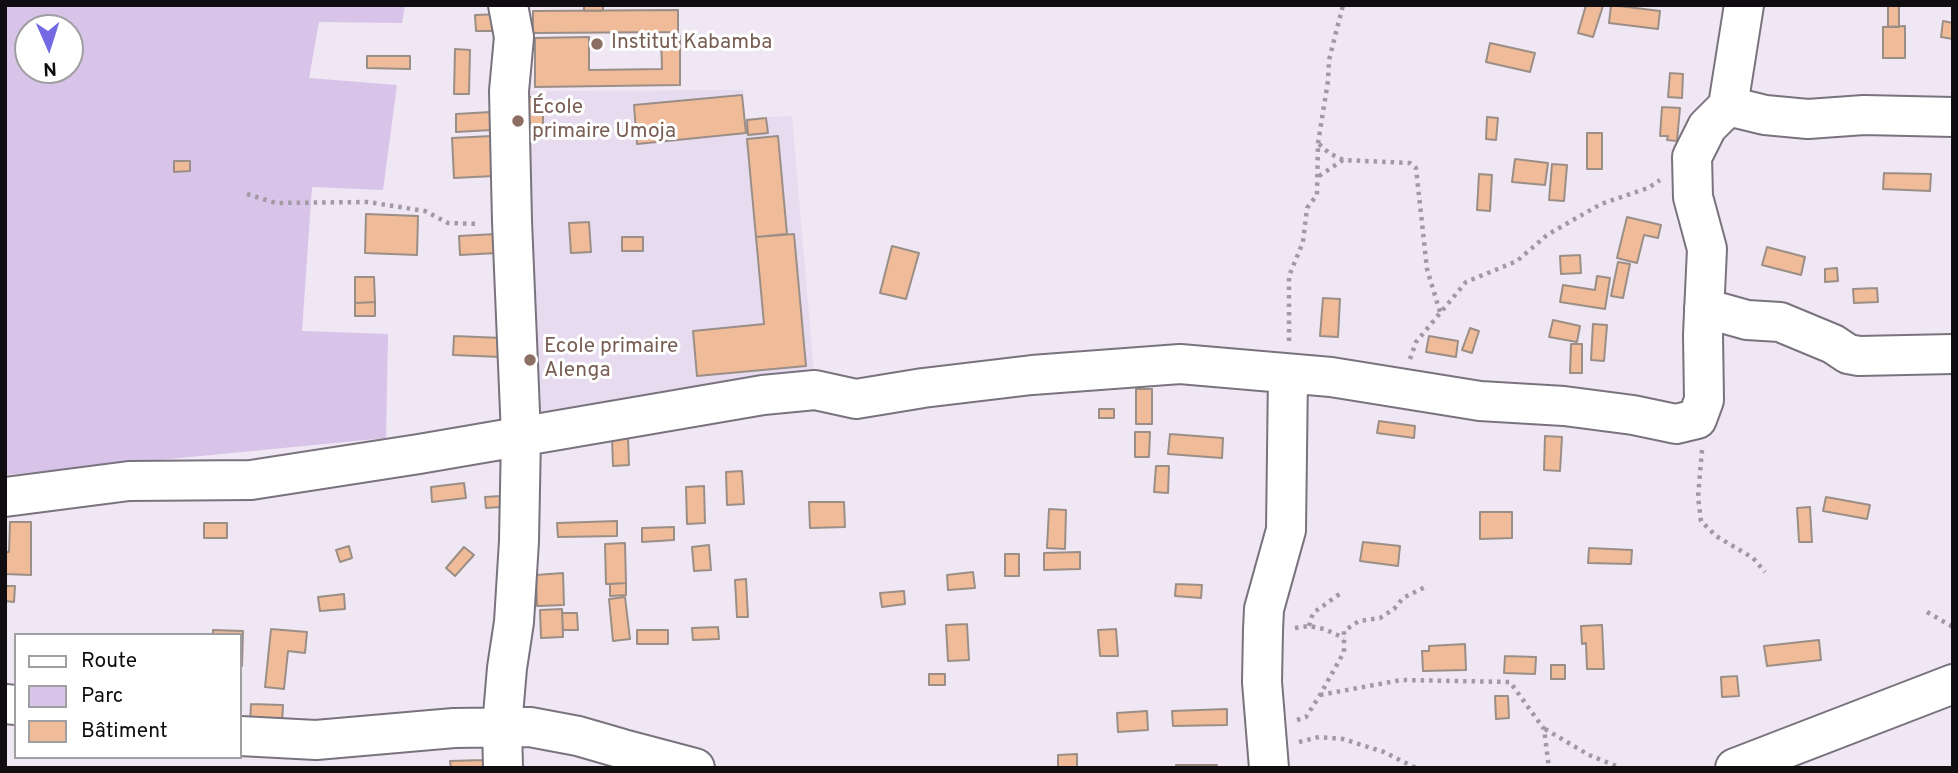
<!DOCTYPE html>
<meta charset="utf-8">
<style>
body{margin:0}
#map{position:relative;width:1958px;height:773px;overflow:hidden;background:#efe7f4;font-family:Overpass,sans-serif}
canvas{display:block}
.frame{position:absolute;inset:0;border:7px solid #100d11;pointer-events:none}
.legend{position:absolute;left:14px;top:633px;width:228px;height:126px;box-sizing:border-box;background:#fff;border:2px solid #9f9ea0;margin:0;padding:9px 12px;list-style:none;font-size:21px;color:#100d11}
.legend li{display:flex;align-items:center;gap:14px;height:35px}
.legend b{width:35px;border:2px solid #9f9ea0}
.north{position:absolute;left:14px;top:14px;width:70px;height:70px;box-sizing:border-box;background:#fff;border:2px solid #9f9ea0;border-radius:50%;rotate:177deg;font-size:19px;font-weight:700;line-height:28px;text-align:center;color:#100d11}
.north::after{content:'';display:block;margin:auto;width:24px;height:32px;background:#746ae4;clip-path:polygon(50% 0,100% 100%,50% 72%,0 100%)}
</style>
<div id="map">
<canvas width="1958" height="773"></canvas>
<div class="frame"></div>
<ul class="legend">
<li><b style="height:9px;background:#fff"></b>Route</li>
<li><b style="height:19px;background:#d8c3e9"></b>Parc</li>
<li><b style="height:19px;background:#f0bb98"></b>Bâtiment</li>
</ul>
<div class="north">N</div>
</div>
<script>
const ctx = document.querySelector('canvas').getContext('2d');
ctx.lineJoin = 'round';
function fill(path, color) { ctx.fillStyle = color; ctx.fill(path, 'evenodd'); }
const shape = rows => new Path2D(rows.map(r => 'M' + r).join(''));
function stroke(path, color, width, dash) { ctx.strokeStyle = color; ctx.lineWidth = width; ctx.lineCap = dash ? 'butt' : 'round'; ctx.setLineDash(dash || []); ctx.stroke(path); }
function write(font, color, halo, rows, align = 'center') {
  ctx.font = font + ' Overpass,sans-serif'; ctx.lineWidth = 6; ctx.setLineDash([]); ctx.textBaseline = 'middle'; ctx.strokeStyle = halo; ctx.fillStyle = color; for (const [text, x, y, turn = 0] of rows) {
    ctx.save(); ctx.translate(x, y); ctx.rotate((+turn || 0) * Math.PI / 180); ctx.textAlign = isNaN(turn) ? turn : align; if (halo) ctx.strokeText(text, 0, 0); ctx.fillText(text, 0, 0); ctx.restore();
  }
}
fill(shape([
 [743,90,745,118,792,116,814,373,541,414,526,91]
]), '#e6dbef');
fill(shape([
 [5,5,405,5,402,23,319,22,309,78,397,85,383,190,312,187,302,331,388,334,386,438,5,475],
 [28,28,70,28,70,70,28,70]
]), '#d8c3e9');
const building = shape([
 [584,5,603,5,603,11,584,11,584,5],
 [1586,5,1603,6,1593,37,1578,33,1586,5],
 [1611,5,1660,11,1658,29,1609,23,1611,5],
 [1888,5,1899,5,1899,27,1888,27,1888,5],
 [678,10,678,32,533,33,533,11,678,10],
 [502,14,502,31,476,31,475,15,502,14],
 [1943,21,1953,23,1953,39,1941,37,1943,21],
 [1905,26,1905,58,1883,58,1883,27,1905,26],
 [661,36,680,36,680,85,535,87,535,38,589,37,589,70,662,69,661,36],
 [1490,43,1535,53,1530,72,1486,62,1490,43],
 [455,49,470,50,469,94,454,94,455,49],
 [367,56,410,56,410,69,367,68,367,56],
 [1670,73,1683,74,1682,98,1668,97,1670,73],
 [742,95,746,133,637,144,634,105,742,95],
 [529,97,543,97,543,127,529,127,529,97],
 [1662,107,1680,108,1677,141,1667,140,1668,136,1660,136,1662,107],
 [491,112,492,130,456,132,456,114,491,112],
 [1487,117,1498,118,1496,140,1486,139,1487,117],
 [766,118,768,133,748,135,747,120,766,118],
 [1587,133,1602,133,1602,169,1587,169,1587,133],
 [492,136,494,176,454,178,452,138,492,136],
 [778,136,787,234,756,237,747,139,778,136],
 [1515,159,1548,163,1545,185,1512,182,1515,159],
 [174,161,190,161,190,171,174,172,174,161],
 [1552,164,1567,165,1564,201,1549,200,1552,164],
 [1884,173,1931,174,1930,191,1883,189,1884,173],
 [1479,174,1492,175,1490,211,1477,210,1479,174],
 [366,214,418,216,417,255,365,253,366,214],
 [1627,217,1661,225,1658,238,1644,235,1637,263,1617,258,1627,217],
 [589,222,591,252,571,253,569,223,589,222],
 [496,234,497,253,460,255,459,236,496,234],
 [794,234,806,366,697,376,693,331,764,324,756,237,794,234],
 [622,237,643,237,643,251,622,251,622,237],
 [892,246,919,253,906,299,880,293,892,246],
 [1767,247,1805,257,1801,275,1762,265,1767,247],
 [1580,255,1581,273,1561,274,1560,256,1580,255],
 [1618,262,1630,264,1623,298,1611,296,1618,262],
 [1837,268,1838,281,1825,282,1825,269,1837,268],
 [1597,276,1610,278,1605,309,1560,302,1563,285,1595,290,1597,276],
 [355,277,374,277,375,302,355,303,355,277],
 [1877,288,1878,302,1854,303,1853,289,1877,288],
 [1323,298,1340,299,1338,337,1320,336,1323,298],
 [375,302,375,316,355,316,355,303,375,302],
 [1553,320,1580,326,1577,342,1549,337,1553,320],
 [1593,324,1607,325,1604,361,1591,360,1593,324],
 [1470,328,1479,331,1472,353,1462,350,1470,328],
 [454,336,502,338,500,357,453,355,454,336],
 [1429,336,1458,341,1456,357,1426,352,1429,336],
 [1571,344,1582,344,1582,373,1570,373,1571,344],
 [1136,389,1152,389,1152,424,1136,424,1136,389],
 [1099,409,1114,409,1114,418,1099,418,1099,409],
 [1379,421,1415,426,1414,438,1377,433,1379,421],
 [1135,432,1150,432,1149,457,1135,457,1135,432],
 [1170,434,1223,438,1222,458,1168,454,1170,434],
 [628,436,629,465,613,466,612,437,628,436],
 [1545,436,1562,437,1560,471,1544,470,1545,436],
 [1156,466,1169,466,1168,493,1154,492,1156,466],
 [742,471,744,504,727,505,726,472,742,471],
 [464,483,466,498,432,502,431,487,464,483],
 [704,486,705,523,687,524,686,487,704,486],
 [500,496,501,507,486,508,485,497,500,496],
 [1826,497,1870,505,1867,519,1823,511,1826,497],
 [809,502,844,502,845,527,810,528,809,502],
 [1810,507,1812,542,1799,542,1797,508,1810,507],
 [1049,509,1066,510,1065,549,1047,548,1049,509],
 [1480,512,1512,512,1512,538,1480,539,1480,512],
 [617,521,617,536,558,537,557,523,617,521],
 [10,522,31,522,31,575,5,574,5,552,9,552,10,522],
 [204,523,227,523,227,538,204,538,204,523],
 [674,527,674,540,642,542,642,528,674,527],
 [1363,542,1400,546,1398,566,1360,561,1363,542],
 [625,543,626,583,606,584,605,544,625,543],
 [709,545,711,570,694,571,692,547,709,545],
 [349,546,352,558,340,562,336,550,349,546],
 [464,547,474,555,455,576,446,568,464,547],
 [1589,548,1632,550,1631,564,1588,563,1589,548],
 [1080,552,1080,569,1044,570,1044,553,1080,552],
 [1005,554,1019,554,1019,576,1005,576,1005,554],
 [973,572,975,588,948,590,947,575,973,572],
 [563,573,564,605,537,606,536,575,563,573],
 [746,579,748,617,737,617,735,580,746,579],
 [626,583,626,595,610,596,610,584,626,583],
 [1176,584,1202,585,1201,598,1175,596,1176,584],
 [5,586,15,586,14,602,5,601,5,586],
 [904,591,905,604,882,607,880,593,904,591],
 [344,594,345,609,320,611,318,597,344,594],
 [625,597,630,639,613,641,609,599,625,597],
 [562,609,563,637,541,638,540,610,562,609],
 [562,613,577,613,578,630,563,630,562,613],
 [967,624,969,660,948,661,946,625,967,624],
 [1602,625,1604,669,1587,669,1586,643,1582,644,1581,626,1602,625],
 [718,627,719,639,693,640,692,628,718,627],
 [271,629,307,632,305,653,288,651,284,689,265,687,271,629],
 [1116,629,1118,656,1100,656,1098,630,1116,629],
 [213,630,243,631,242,666,240,666,240,635,213,635,213,630],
 [637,630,668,630,668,644,637,644,637,630],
 [1819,640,1821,660,1767,666,1764,646,1819,640],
 [1465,644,1466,670,1423,671,1422,651,1429,651,1429,646,1465,644],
 [1505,656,1536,657,1535,674,1504,673,1505,656],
 [1551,665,1565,665,1565,679,1551,679,1551,665],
 [929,674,945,674,945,685,929,685,929,674],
 [1737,676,1739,696,1722,697,1721,677,1737,676],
 [1495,696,1508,696,1509,718,1496,719,1495,696],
 [251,704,283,705,282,723,250,723,251,704],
 [1227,709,1227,725,1173,726,1172,711,1227,709],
 [1147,711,1148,730,1118,732,1117,713,1147,711],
 [1077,754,1077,768,1058,768,1058,755,1077,754],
 [483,760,484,768,451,768,450,761,483,760],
 [1176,765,1217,765,1217,768,1176,768,1176,765]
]);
fill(building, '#f0bb98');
stroke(building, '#9b8e86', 2);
const minor = shape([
 [1728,106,1765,115,1808,119,1864,115,1953,117],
 [1704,308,1747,320,1780,322,1833,344,1848,354,1859,356,1953,354],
 [5,497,129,481,251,480,419,454,763,395,815,390,856,399,923,388,1032,375,1180,364,1331,377,1480,401,1564,406,1633,415,1676,424,1697,419,1704,400,1703,335,1707,249,1693,197,1692,157,1707,127,1728,106,1744,5],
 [5,704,16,705],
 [240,736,316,740,454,728,530,727,578,736,623,749,695,768],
 [503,768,502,727,507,668,514,622,519,541,521,436,512,221,509,91,514,37,508,5],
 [1269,768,1262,682,1263,630,1264,609,1286,530,1288,374],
 [1735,768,1953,684]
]);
stroke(minor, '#79737e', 42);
stroke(shape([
 [1319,144,1329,153,1343,160],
 [1319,176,1343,160,1410,163,1416,168,1427,269,1440,312],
 [247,194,276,203,368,202,425,211,448,223,479,224],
 [1289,341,1289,276,1303,242,1307,208,1317,195,1318,143,1328,81,1329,60,1343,5],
 [1410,359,1416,342,1466,282,1517,261,1547,235,1601,204,1648,188,1660,180],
 [1702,450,1698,497,1701,521,1716,536,1753,558,1765,572],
 [1927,612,1953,627],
 [1309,626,1313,613,1341,593],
 [1295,628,1309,626,1324,629,1344,638],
 [1320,695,1401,680,1510,682,1544,729,1549,768],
 [1297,720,1306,717,1320,695,1344,652,1344,631,1359,621,1380,618,1394,609,1403,598,1425,587],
 [1545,729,1589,755,1621,768],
 [1299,742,1319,737,1343,739,1384,752,1416,768]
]), '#a19aa4', 4.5, [3.5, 5]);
stroke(minor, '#fff', 38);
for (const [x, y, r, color] of [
 [597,44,7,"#8d6e63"],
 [518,121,7,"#8d6e63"],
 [530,360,7,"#8d6e63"]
]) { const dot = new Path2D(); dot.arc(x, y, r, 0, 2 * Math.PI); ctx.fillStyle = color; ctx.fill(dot); stroke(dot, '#fff', 2.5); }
write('21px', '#785e54', '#fff', [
 ["Institut Kabamba",611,44],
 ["École",532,109],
 ["primaire Umoja",532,133],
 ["Ecole primaire",544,348],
 ["Alenga",544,372]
], 'left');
</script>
